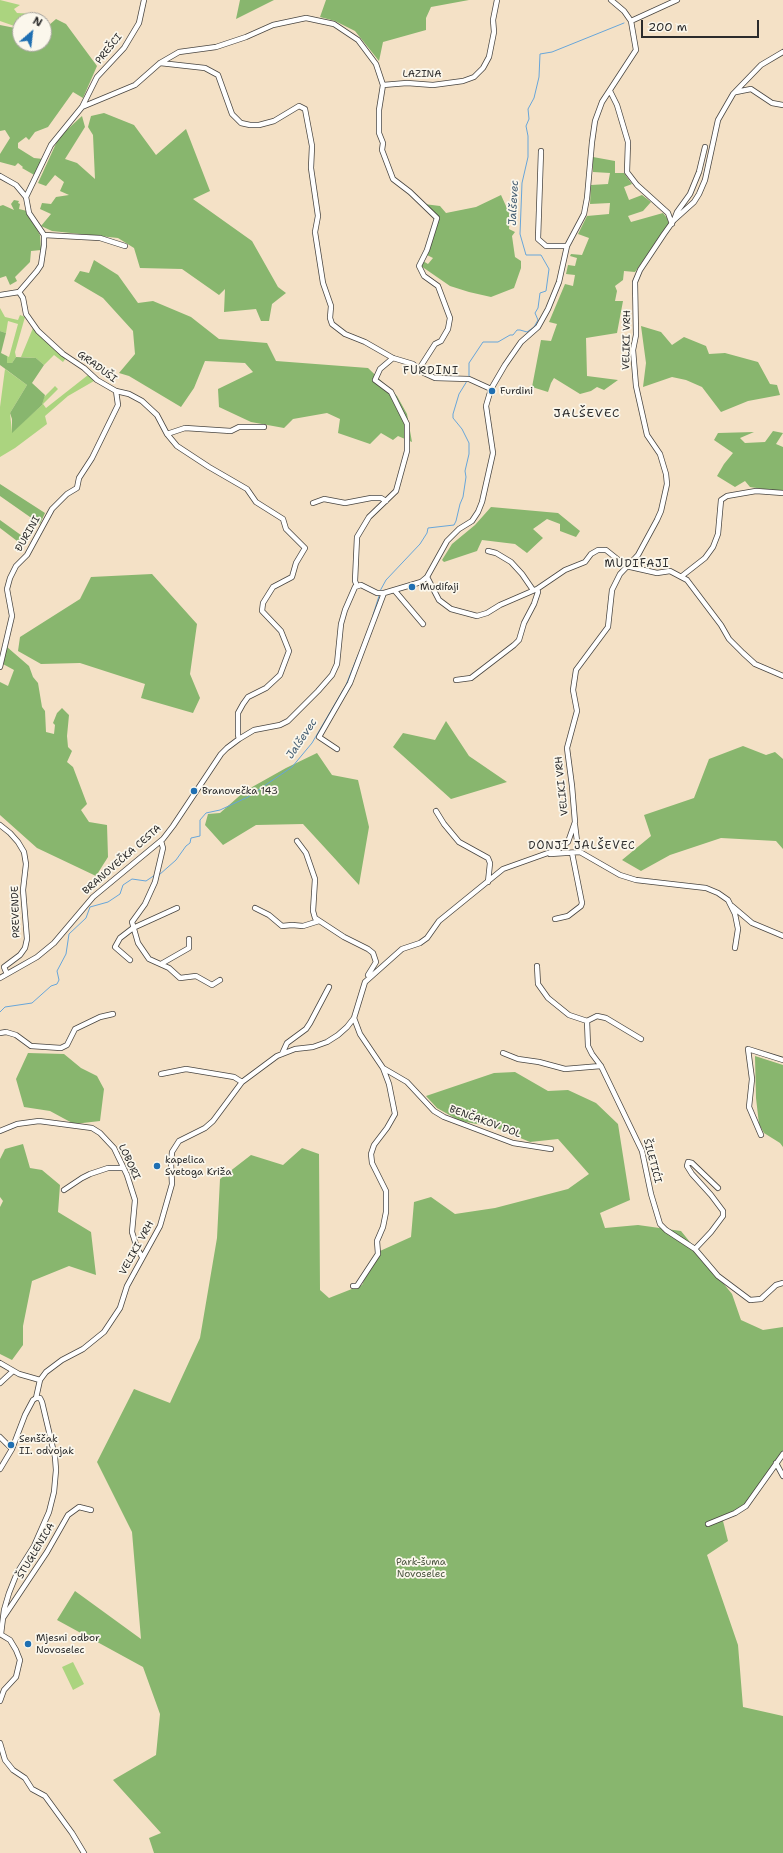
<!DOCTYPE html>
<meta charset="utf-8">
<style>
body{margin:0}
#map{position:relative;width:783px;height:1853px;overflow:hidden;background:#f4e1c6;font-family:"Shantell Sans",sans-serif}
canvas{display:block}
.north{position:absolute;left:12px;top:12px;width:40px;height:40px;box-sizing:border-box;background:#fbf7ec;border:1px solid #a8a59f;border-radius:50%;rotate:28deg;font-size:11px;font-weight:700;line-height:16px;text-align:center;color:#2b2b2b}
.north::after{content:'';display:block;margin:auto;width:14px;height:18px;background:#1f6fb2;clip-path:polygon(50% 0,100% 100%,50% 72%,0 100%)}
.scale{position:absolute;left:641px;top:20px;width:118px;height:18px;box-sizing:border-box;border:2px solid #2b2b2b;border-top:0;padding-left:5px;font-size:12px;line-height:14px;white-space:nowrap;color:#2b2b2b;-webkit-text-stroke:3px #fbf7ec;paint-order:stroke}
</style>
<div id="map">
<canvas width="783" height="1853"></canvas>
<div class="north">N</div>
<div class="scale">200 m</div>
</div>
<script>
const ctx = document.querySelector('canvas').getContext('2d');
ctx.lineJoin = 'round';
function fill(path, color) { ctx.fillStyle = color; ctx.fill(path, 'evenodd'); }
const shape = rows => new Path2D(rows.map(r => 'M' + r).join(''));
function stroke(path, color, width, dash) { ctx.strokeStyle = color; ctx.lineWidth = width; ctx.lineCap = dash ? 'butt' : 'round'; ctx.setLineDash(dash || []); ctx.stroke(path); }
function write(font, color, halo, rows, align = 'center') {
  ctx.font = font + ' "Shantell Sans",sans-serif'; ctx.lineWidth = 3.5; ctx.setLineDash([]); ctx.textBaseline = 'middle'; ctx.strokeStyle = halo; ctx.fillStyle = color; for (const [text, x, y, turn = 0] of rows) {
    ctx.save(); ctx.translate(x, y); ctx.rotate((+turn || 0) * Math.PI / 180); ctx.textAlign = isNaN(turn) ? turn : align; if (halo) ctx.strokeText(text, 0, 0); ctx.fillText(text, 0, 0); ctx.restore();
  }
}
fill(shape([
 [0,0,20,5,14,9,17,13,36,14,41,17,40,20,20,20,20,28,0,21],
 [0,308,5,317,18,320,20,315,25,317,15,352,16,357,12,363,7,363,7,356,9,357,18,324,8,321,6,333,0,331],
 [33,328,66,358,63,362,54,355,44,365,36,358,21,357],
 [5,369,27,385,10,413,12,432,42,405,44,397,55,386,58,389,43,404,46,408,88,375,94,381,68,396,45,416,47,424,15,448,0,457,0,407],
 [73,1662,84,1684,73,1690,62,1667]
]), '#abd47f');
fill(shape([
 [240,0,274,0,236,19],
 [326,0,469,0,431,7,426,18,426,30,383,42,379,61,355,31,335,21,320,17],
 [56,19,66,24,97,66,83,98,73,92,48,127,35,132,29,140,26,137,18,143,18,148,34,158,43,159,36,176,22,168,23,167,18,163,15,166,0,162,0,154,10,138,5,130,0,131,0,25,20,29,20,44,44,44,44,24,48,26],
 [104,113,134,125,156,155,186,129,210,191,193,199,252,241,278,287,286,293,272,304,269,321,261,321,256,309,224,312,225,289,219,295,182,269,140,268,134,248,118,238,52,231,41,226,51,214,40,209,42,203,51,204,56,197,69,195,60,191,64,182,55,175,46,186,38,183,59,137,82,116,85,127,65,159,77,163,95,179,93,135,88,127,91,116],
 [593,157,615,161,615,173,624,173,632,184,624,187,629,200,642,195,651,202,643,211,628,216,631,222,663,213,667,218,669,224,635,272,624,271,623,280,615,286,617,291,615,301,623,301,617,333,586,338,587,376,618,380,604,390,597,387,591,391,580,394,554,378,551,383,548,392,532,387,541,340,551,341,557,324,549,322,565,284,573,286,575,275,566,274,568,265,575,266,577,258,570,256,571,254,582,255,589,238,578,234,587,216,609,214,610,203,590,204,591,185,608,184,610,173,593,172],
 [501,195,510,215,509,229,515,232,512,236,515,257,521,261,521,268,514,288,491,297,469,292,450,286,421,266,423,261,428,264,433,258,427,255,438,218,424,204,440,206,446,213,476,207],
 [14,200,19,201,18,203,20,204,19,209,27,211,40,235,41,250,31,251,30,262,15,277,17,281,10,285,6,276,0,278,0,206,3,205,14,210,11,204],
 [94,260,118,275,138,303,153,301,191,317,219,339,267,343,276,361,368,368,397,396,407,414,412,442,398,436,393,440,381,433,370,444,338,433,340,419,327,413,293,419,284,428,251,422,219,407,218,389,253,372,245,363,205,361,194,388,181,407,129,376,119,373,135,354,133,331,103,298,74,281,80,271,89,273],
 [641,326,661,332,672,345,684,337,706,346,709,354,725,353,758,362,770,384,777,385,780,395,748,401,721,412,702,387,686,380,672,377,643,387,646,363],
 [0,331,6,333,1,353,7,356,7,363,12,363,16,357,36,358,44,365,32,383,45,395,42,405,12,433,12,419,10,413,27,385,0,365],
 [773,431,783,433,776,444,783,447,783,492,750,487,745,481,735,487,717,476,724,464,733,453,714,440,718,433,754,432,740,438,745,443,765,442],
 [0,484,45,513,40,524,0,496],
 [491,507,558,513,580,531,576,537,560,531,560,524,547,519,533,529,543,538,527,553,515,544,482,540,477,551,444,562,442,560,452,544,475,525],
 [0,520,25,538,21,544,0,528],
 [152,574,197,624,190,674,200,698,193,713,141,698,145,684,80,663,41,664,18,651,20,637,80,599,91,577],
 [7,647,29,666,33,677,38,683,42,707,45,711,46,732,54,734,55,725,53,723,57,713,62,708,69,715,67,736,68,747,72,751,67,762,73,767,87,804,81,810,89,822,107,825,108,857,96,876,37,848,0,815,0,682,8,686,14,670,3,664],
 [446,721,469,756,507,782,451,799,393,747,403,733,435,740],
 [743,746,766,755,775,752,783,759,783,849,776,841,721,838,670,855,641,871,622,860,651,836,644,815,694,798,709,759],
 [317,753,332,775,358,780,369,827,359,885,303,824,256,825,223,845,205,825,208,814,220,813,245,791,286,768],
 [28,1053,64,1054,81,1068,97,1076,104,1089,100,1121,74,1124,50,1111,24,1107,16,1079],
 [755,1056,783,1065,783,1147,780,1143,764,1133,759,1124,756,1098],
 [515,1072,548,1091,568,1090,596,1103,618,1124,630,1200,600,1213,605,1228,638,1225,681,1231,732,1294,741,1320,763,1330,783,1327,783,1453,743,1508,722,1517,728,1541,707,1555,738,1645,743,1707,783,1716,783,1853,154,1853,149,1838,161,1833,113,1780,156,1755,160,1714,143,1667,57,1620,75,1591,141,1639,132,1532,97,1462,134,1389,170,1403,200,1338,217,1238,220,1179,251,1155,283,1165,302,1148,319,1154,320,1290,329,1298,362,1285,372,1262,380,1251,411,1237,414,1202,431,1197,455,1214,495,1208,568,1189,589,1174,558,1139,530,1142,494,1127,460,1121,437,1108,426,1096,494,1073],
 [23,1144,30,1168,42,1170,60,1185,58,1212,91,1232,96,1275,69,1266,32,1281,23,1326,23,1345,12,1360,0,1354,0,1207,3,1201,0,1197,0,1159,5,1149]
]), '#88b66e');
stroke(shape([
 [469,377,469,363,483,342,498,342,510,335,513,335,517,330,520,330,527,332,534,327,538,320,535,313,538,308,540,293,546,291,549,269,541,255,526,255,520,234,522,183,528,157,528,136,526,126,529,119,528,109,534,98,539,77,540,54,552,52,624,23],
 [380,591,386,580,420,544,427,533,428,528,454,525,456,521,460,504,463,497,466,477,465,471,469,454,469,443,462,429,453,418,453,414,459,394,467,381],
 [373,615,379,596],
 [159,875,176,860,186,846,190,843,191,838,200,836,200,820,206,813,220,810,248,797,292,767,312,743,346,685,358,655],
 [0,1012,5,1007,32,1003,51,986,57,984,59,980,57,971,66,954,69,934,86,918,90,907,108,902,120,894,123,885,132,879,146,881,155,875]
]), '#67a5d9', 1);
const minor = shape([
 [631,21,677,0],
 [160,63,205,68,218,75,232,114,241,123,250,125,259,125,274,121,299,106,305,109,312,146,311,168,318,216,315,232,323,283,331,306,330,318,332,324,345,334,365,342,393,358,413,364,424,373,435,378,469,379,491,389],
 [383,85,407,83,433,85,463,81,474,77,483,68,489,57,494,32,493,20,497,0],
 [610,91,617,105,628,142,627,172,637,185,668,213,672,224],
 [736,92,751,89,772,103,783,105],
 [82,107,135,85,160,63,179,52,216,47,246,37,273,25,306,18,334,24,358,40,376,64,383,85,379,110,379,133,383,143,382,150,393,179,410,192,437,218,427,250,419,266,424,276,438,286,450,318,448,329,441,341,435,344,419,369],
 [541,151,538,239,546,246,567,246],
 [0,176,16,185,26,197],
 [674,220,677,212,690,194,699,172,705,147],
 [44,235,100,238,125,246],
 [0,295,19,292,37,271,41,265,44,245,44,235,29,213,26,197,51,145,82,107,97,77,124,48,139,23,144,0],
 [116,391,129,394,142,401,157,415,167,434,177,446,209,467,247,489,256,502,283,519,286,529,305,548,296,563,292,577,273,587,263,603,262,611,281,631,289,651,280,675,266,688,248,697,243,704,238,713,238,735,239,739],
 [167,434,185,428,231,431,239,427,264,427],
 [313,503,324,499,345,503,371,498,381,498,386,501],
 [488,551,496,553,511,562,522,574,533,590],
 [682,576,705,558,713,547,718,534,721,500,727,496,756,491,783,493],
 [427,577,439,600,451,609,477,616,487,613,500,605,537,589,565,570,585,562,591,554,598,550,606,550,626,566,657,573,670,571,687,580,721,625,729,639,743,653,755,664,783,676],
 [357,586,355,581,357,537,369,517,396,491,407,451,407,424,391,392,375,380,380,369,393,358],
 [395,591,423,624],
 [0,667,12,616,7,589,10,578,16,566,27,555,52,509,67,494,77,488,79,478,92,458,118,405,116,391,97,380,84,368,63,354,38,331,26,314,23,298,19,292],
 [456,680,471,678,514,645,519,640,524,623,534,604,538,592,537,589],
 [337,749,319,737,350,683,384,593],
 [436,811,444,824,459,842,488,858,490,863,488,882],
 [0,825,10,833,18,842,24,852,26,864,23,890,27,939,25,948,20,955,4,967,7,974],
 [575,825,578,849,580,852],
 [161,841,163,848,155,882,145,904,132,922,138,943,149,959,169,968,180,978,196,976,212,985,220,980],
 [297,841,306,853,315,879,313,911,315,918,344,937,368,949,373,953,376,962,368,975],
 [550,854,580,852,620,875,636,880,706,888,718,893,728,900,735,914,738,929,735,948],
 [732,906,752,923,783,936],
 [255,908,269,915,282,926,292,925,303,926,319,921],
 [555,919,568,916,581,906,582,903,572,853],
 [130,960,115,947,120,938,133,928,177,908],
 [161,964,189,948,189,939],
 [537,966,538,984,548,998,569,1015,587,1021,588,1046,592,1054,601,1066,642,1151,651,1194,660,1224,666,1230,695,1249,718,1276,750,1300,761,1299,776,1285,783,1283],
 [0,978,37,957,54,943,93,897,163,839,173,826,221,754,227,748,239,739,254,730,280,725,288,721,318,691,332,675,337,664,341,624,345,610,355,587,361,585,377,593,384,593,421,582,427,577,447,541,459,529,472,521,478,512,482,502,493,453,486,406,491,389,505,365,521,342,538,327,548,309,559,282,567,246,584,214,587,198,592,142,595,121,602,102,636,50,631,21,624,11,611,0],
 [587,1021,597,1016,606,1018,641,1039],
 [0,1033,6,1032,16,1035,31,1046,61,1048,67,1045,75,1029,100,1017,113,1014],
 [503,1053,518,1059,539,1062,565,1069,601,1066],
 [282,1054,287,1043,306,1029,310,1023,329,987],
 [383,1068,407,1082,434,1111,444,1117,513,1143,551,1149],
 [161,1074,186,1069,234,1077,242,1082],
 [0,1131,17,1124,39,1121,92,1128,100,1133,114,1148,127,1175,135,1200,132,1232,137,1248,142,1257],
 [761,1135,749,1107,752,1079,748,1049,783,1060],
 [64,1190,82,1178,90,1174,108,1168,123,1168],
 [695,1249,711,1232,723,1216,723,1211,711,1195,692,1174,687,1166,688,1162,692,1163,718,1188],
 [353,1286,357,1286,378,1254,377,1241,383,1227,386,1212,386,1191,372,1163,371,1154,374,1145,387,1128,395,1114,389,1084,383,1068,360,1034,354,1018],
 [0,1363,19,1374,40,1380],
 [0,1383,13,1371],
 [36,1398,40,1380,46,1372,62,1360,83,1349,104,1332,120,1308,127,1286,160,1226,172,1184,171,1163,172,1152,179,1141,205,1128,213,1121,242,1082,277,1056,295,1049,313,1047,327,1042,338,1035,347,1027,354,1018,365,982,402,949,420,943,427,938,439,921,503,869,559,849,568,842,575,822,572,786,567,748,577,711,573,690,576,670,608,627,612,590,620,574,638,555,657,520,661,511,667,484,666,474,660,454,647,435,636,386,633,350,636,335,635,282,640,270,664,234,674,220,694,202,699,194,705,180,718,120,733,94,761,65,783,52],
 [0,1437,12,1449],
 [776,1463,783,1476],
 [0,1469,12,1449,25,1415,33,1400,36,1398],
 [708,1524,735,1513,746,1506,783,1454],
 [3,1618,47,1552,68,1515,79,1507,91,1510],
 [0,1634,10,1640,16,1650,20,1660,16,1677,4,1690,0,1701],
 [1,1634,4,1610,9,1593,17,1573,34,1546,49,1512,54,1492,56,1470,55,1457,42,1402,40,1398,36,1398],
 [0,1743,5,1760,13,1770,25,1778,32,1789,45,1796,72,1833,84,1853]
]);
stroke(minor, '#494642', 6);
stroke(minor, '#fff', 4.5);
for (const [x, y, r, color] of [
 [492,391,4,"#1f6fb2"],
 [412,587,4,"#1f6fb2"],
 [194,791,4,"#1f6fb2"],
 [157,1166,4,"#1f6fb2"],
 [11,1445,4,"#1f6fb2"],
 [28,1644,4,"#1f6fb2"]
]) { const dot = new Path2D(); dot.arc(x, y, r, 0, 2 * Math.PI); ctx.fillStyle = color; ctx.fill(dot); stroke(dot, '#fbf7ec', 1.5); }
write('10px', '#2b2b2b', '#fbf7ec', [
 ["PREŠCI",109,49,-51],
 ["LAZINA",422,74],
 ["VELIKI VRH",627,340,-89],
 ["GRADUŠI",97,367,36],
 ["ĐURINI",28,534,-60],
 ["VELIKI VRH",562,786,-96],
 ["BRANOVEČKA CESTA",122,860,-41],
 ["PREVENDE",16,912,-92],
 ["BENČAKOV DOL",485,1122,20],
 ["ŠILETIĆI",652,1161,75],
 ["LOBORI",129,1162,65],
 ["VELIKI VRH",137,1248,-61],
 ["ŠTUGLENICA",36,1551,-59]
]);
write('10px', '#2b2b2b', '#fbf7ec', [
 ["Furdini",500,391],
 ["Mudifaji",420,587],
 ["Branovečka 143",202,791],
 ["kapelica",165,1160],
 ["Svetoga Križa",165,1172],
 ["Senščak",19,1439],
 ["II. odvojak",19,1451],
 ["Mjesni odbor",36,1638],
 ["Novoselec",36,1650]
], 'left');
write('10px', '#4b5540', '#fbf7ec', [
 ["Park-šuma",421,1562],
 ["Novoselec",421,1574]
]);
write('italic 11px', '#435c71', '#fbf7ec', [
 ["Jalševec",514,203,-87],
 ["Jalševec",302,739,-56]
]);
ctx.letterSpacing = '1px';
write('11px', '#2b2b2b', '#fbf7ec', [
 ["FURDINI",431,371],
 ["MUDIFAJI",637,564],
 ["DONJI JALŠEVEC",582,846]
]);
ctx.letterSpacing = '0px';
ctx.letterSpacing = '1px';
write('12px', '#2b2b2b', '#fbf7ec', [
 ["JALŠEVEC",587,414]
]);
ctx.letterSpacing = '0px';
</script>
